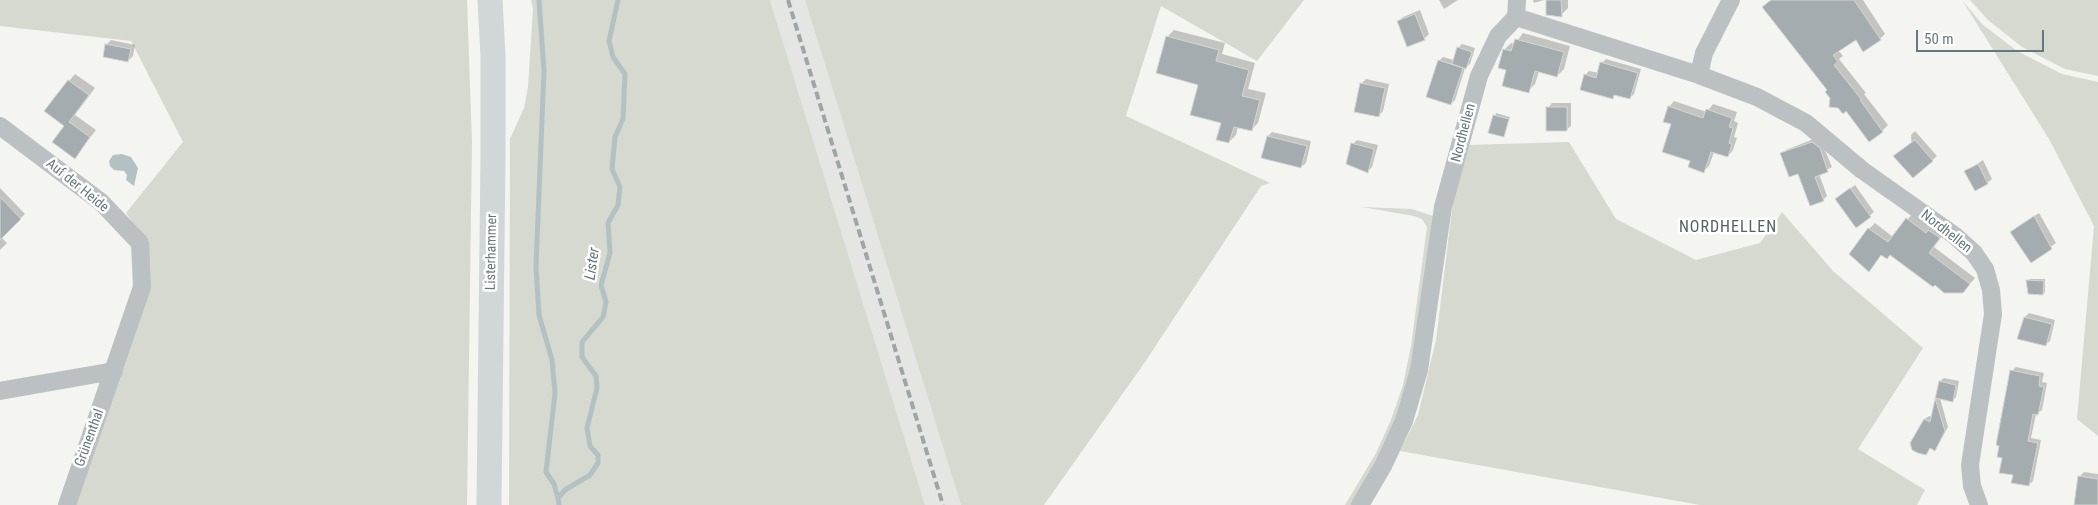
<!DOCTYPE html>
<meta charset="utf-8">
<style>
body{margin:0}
#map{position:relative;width:2098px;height:505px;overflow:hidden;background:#f4f4f1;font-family:"Roboto Condensed",sans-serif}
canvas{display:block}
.scale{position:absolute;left:1916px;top:30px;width:128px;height:22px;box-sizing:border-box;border:2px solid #66787f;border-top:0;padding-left:6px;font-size:15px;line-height:18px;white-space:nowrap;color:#66787f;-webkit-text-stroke:4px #fff;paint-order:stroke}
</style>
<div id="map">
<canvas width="2098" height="505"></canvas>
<div class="scale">50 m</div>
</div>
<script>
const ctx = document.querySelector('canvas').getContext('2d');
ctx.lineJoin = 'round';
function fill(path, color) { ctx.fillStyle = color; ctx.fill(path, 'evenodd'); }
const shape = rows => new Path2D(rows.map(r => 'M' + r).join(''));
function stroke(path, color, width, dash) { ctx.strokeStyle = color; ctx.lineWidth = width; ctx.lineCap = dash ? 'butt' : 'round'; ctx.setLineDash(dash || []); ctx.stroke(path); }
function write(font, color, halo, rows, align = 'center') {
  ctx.font = font + ' "Roboto Condensed",sans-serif'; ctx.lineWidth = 5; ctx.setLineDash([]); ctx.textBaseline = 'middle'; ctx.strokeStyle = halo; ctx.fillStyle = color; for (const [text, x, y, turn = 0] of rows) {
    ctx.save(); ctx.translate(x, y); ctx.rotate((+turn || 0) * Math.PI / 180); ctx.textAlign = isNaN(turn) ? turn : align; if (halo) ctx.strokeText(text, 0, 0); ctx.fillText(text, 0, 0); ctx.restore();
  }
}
fill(shape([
 [770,0,805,0,961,505,925,505]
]), '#e5e5e4');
fill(shape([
 [0,0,467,0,472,142,467,505,72,505,148,244,126,213,183,142,131,41,0,26],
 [531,0,770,0,925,505,509,505,510,139,524,108,528,87,533,9],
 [805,0,1304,0,1257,61,1161,6,1126,116,1270,183,1261,186,1145,362,1044,505,961,505],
 [1962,0,1982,24,2017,51,2062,74,2098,82,2098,436,2077,419,2094,226,2049,139],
 [1970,0,2098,0,2098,76,2065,69,2022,47,1988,20],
 [1569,142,1616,219,1696,260,1760,243,1782,212,1833,271,1923,348,1858,449,1925,490,1917,505,1700,505,1400,451,1418,415,1436,340,1453,202,1469,145],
 [1362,207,1412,209,1433,216,1412,377,1399,417,1381,457,1352,505,1345,505,1376,453,1391,420,1403,385,1411,346,1427,227,1422,219,1414,216]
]), '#d5d9d0');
fill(shape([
 [122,154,131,157,138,168,134,186,126,180,127,175,124,171,114,170,110,166,109,161,113,155]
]), '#b4c1c3');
fill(shape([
 [1439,0,1458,0,1444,9],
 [1533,0,1544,0,1534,3],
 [1547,0,1568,0,1568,8,1561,15],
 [1771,0,1863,0,1885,34,1880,39,1856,38,1838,50,1843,56,1839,59,1866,93,1864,94,1888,125,1882,131,1869,140,1846,109,1831,98,1829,90],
 [1420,10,1429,34,1424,39,1398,21,1403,17],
 [1174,30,1225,43,1222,54,1255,63,1248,89,1266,93,1258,123,1251,130,1238,127,1236,135,1229,142,1223,122,1200,84,1167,37],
 [1523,33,1570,46,1564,69,1557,76,1539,71,1535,84,1528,91,1508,69,1504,50,1511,43,1515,44],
 [111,40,135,45,133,56,128,61,106,45],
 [1462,44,1475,48,1470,64,1465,68,1455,100,1451,104,1439,61,1443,57,1454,60,1458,48],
 [1606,59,1641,69,1634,94,1630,98,1615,94,1612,97,1585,75,1589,71,1599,73,1602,63],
 [75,74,95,88,75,115,96,130,75,157,66,125,69,81],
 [1366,79,1389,84,1383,111,1379,116,1361,84],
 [1674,101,1707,112,1713,104,1737,112,1734,121,1738,123,1734,137,1737,138,1733,150,1728,156,1714,152,1709,166,1704,171,1691,160,1673,124,1669,107],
 [1552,103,1571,103,1571,126,1566,130,1548,108],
 [1496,113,1510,117,1503,136,1489,132],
 [1915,131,1937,156,1913,177,1911,135],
 [1272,132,1311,141,1306,163,1301,167,1262,157,1268,136],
 [1816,138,1823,145,1832,167,1819,174,1827,196,1823,200,1782,154,1786,150],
 [1357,140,1378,145,1372,167,1367,172,1353,144],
 [1983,160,1992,179,1987,183,1966,171],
 [1855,185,1874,212,1856,226,1840,196],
 [0,188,25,214,1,237,7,243,0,250],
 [2039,213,2056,243,2031,261,2016,228],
 [1912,214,1945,232,1934,247,1975,278,1963,292,1890,254,1882,254,1869,270,1869,229,1875,223,1893,237],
 [2030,279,2045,279,2045,292,2043,294,2028,281],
 [2029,313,2055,320,2050,341,2045,345,2025,317],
 [2016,367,2044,373,2042,382,2047,383,2042,410,2036,414,2031,438,2041,440,2033,481,2029,485,2014,474,2003,457,2012,371],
 [1944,378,1959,381,1956,397,1952,401,1940,398,1948,427,1938,445,1934,449,1931,447,1926,453,1912,443,1925,419,1929,416,1932,417,1940,381],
 [2084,472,2098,474,2098,505,2075,505,2079,477]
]), '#0003');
stroke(shape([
 [539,0,544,71,536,266,539,315,552,360,555,393,546,472,554,484,558,498],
 [559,505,558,498,565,490,590,475,598,463,598,455,590,446,587,428,597,388,596,376,582,357,582,342,603,317,606,302,601,285,610,253,608,223,618,205,620,187,612,169,615,137,623,119,625,74,613,57,609,41,618,0]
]), '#b4c1c3', 5);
const building = shape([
 [1546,0,1561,0,1562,17,1546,15,1546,0],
 [1771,0,1854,0,1881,40,1863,52,1856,40,1833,55,1838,62,1834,65,1861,99,1860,100,1883,132,1869,142,1846,111,1843,114,1838,108,1829,107,1830,98,1825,92,1827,90,1762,7,1771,0],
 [1415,14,1425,40,1407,47,1397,21,1415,14],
 [1166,36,1219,50,1216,61,1249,70,1242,96,1260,100,1252,131,1234,127,1229,143,1216,140,1221,123,1190,115,1198,85,1156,73,1166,36],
 [1515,39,1564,52,1557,77,1535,71,1529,93,1502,86,1506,70,1498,68,1503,49,1511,51,1515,39],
 [105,44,131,49,128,62,103,57,105,44],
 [1457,47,1472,52,1466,69,1452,64,1457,47],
 [1438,60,1463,68,1451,105,1426,97,1438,60],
 [1600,62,1638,73,1630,99,1614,95,1613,99,1580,90,1584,74,1596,78,1600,62],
 [68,80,89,95,69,122,90,137,75,159,52,142,64,126,44,111,68,80],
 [1360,83,1385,88,1379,117,1354,112,1360,83],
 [1668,106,1703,118,1706,109,1732,118,1729,127,1733,128,1729,143,1732,144,1728,157,1711,152,1704,173,1688,167,1690,161,1662,152,1671,124,1663,122,1668,106],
 [1546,107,1567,107,1567,131,1546,131,1546,107],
 [1493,115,1509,119,1504,137,1488,133,1493,115],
 [1267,136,1307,146,1301,168,1261,158,1267,136],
 [1915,140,1933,161,1913,178,1893,156,1915,140],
 [1812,142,1820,148,1828,172,1815,177,1824,201,1810,206,1798,174,1789,177,1780,153,1812,142],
 [1351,143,1374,149,1368,173,1346,164,1351,143],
 [1978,164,1988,184,1975,191,1964,171,1978,164],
 [1850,188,1871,217,1856,228,1835,199,1850,188],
 [0,197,21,219,0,240,0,197],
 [2034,216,2052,249,2031,263,2010,232,2034,216],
 [1906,218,1926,233,1928,230,1940,238,1929,253,1970,284,1963,293,1944,293,1935,285,1933,287,1890,255,1887,259,1881,255,1869,272,1849,254,1868,228,1888,242,1906,218],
 [2026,280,2044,281,2043,295,2028,294,2026,280],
 [2024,317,2052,324,2046,346,2017,339,2024,317],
 [2010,370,2040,376,2039,386,2044,387,2038,415,2033,414,2028,441,2038,443,2029,486,2011,483,2013,475,1999,473,2002,458,1997,457,1999,446,1996,445,2010,370],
 [1939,381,1956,385,1953,402,1935,398,1945,431,1935,451,1930,448,1926,455,1918,453,1912,450,1910,443,1924,419,1930,422,1939,381],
 [2078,476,2098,479,2098,505,2074,505,2078,476]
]);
fill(building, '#a4acaf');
stroke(building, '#d5d5d3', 1);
stroke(shape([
 [1516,17,1699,75,1757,97,1806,123,1862,170,1954,235,1974,253,1985,269,1991,290,1993,314,1970,465,1972,486,1979,505],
 [1699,75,1704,53,1731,0],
 [0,126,101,202,140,243,142,287,67,505],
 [0,391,114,371],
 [1360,505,1383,466,1404,421,1419,370,1443,207,1479,76,1498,36,1516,17,1517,0]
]), '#bbc0c2', 18);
stroke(shape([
 [489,505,493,156,493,56,490,0]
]), '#d1d6d9', 25);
stroke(shape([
 [788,0,943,505]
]), '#9da5a8', 4, [8, 4]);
write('14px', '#66787f', '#fff', [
 ["Nordhellen",1464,133,-75],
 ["Auf der Heide",77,186,39],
 ["Nordhellen",1946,232,38],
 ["Listerhammer",492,252,-89],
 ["Grünenthal",90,438,-70]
]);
write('italic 15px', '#62797c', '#fff', [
 ["Lister",593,264,-82]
]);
ctx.letterSpacing = '1px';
write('16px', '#536065', '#fff', [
 ["NORDHELLEN",1728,228]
]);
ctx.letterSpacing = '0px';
</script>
